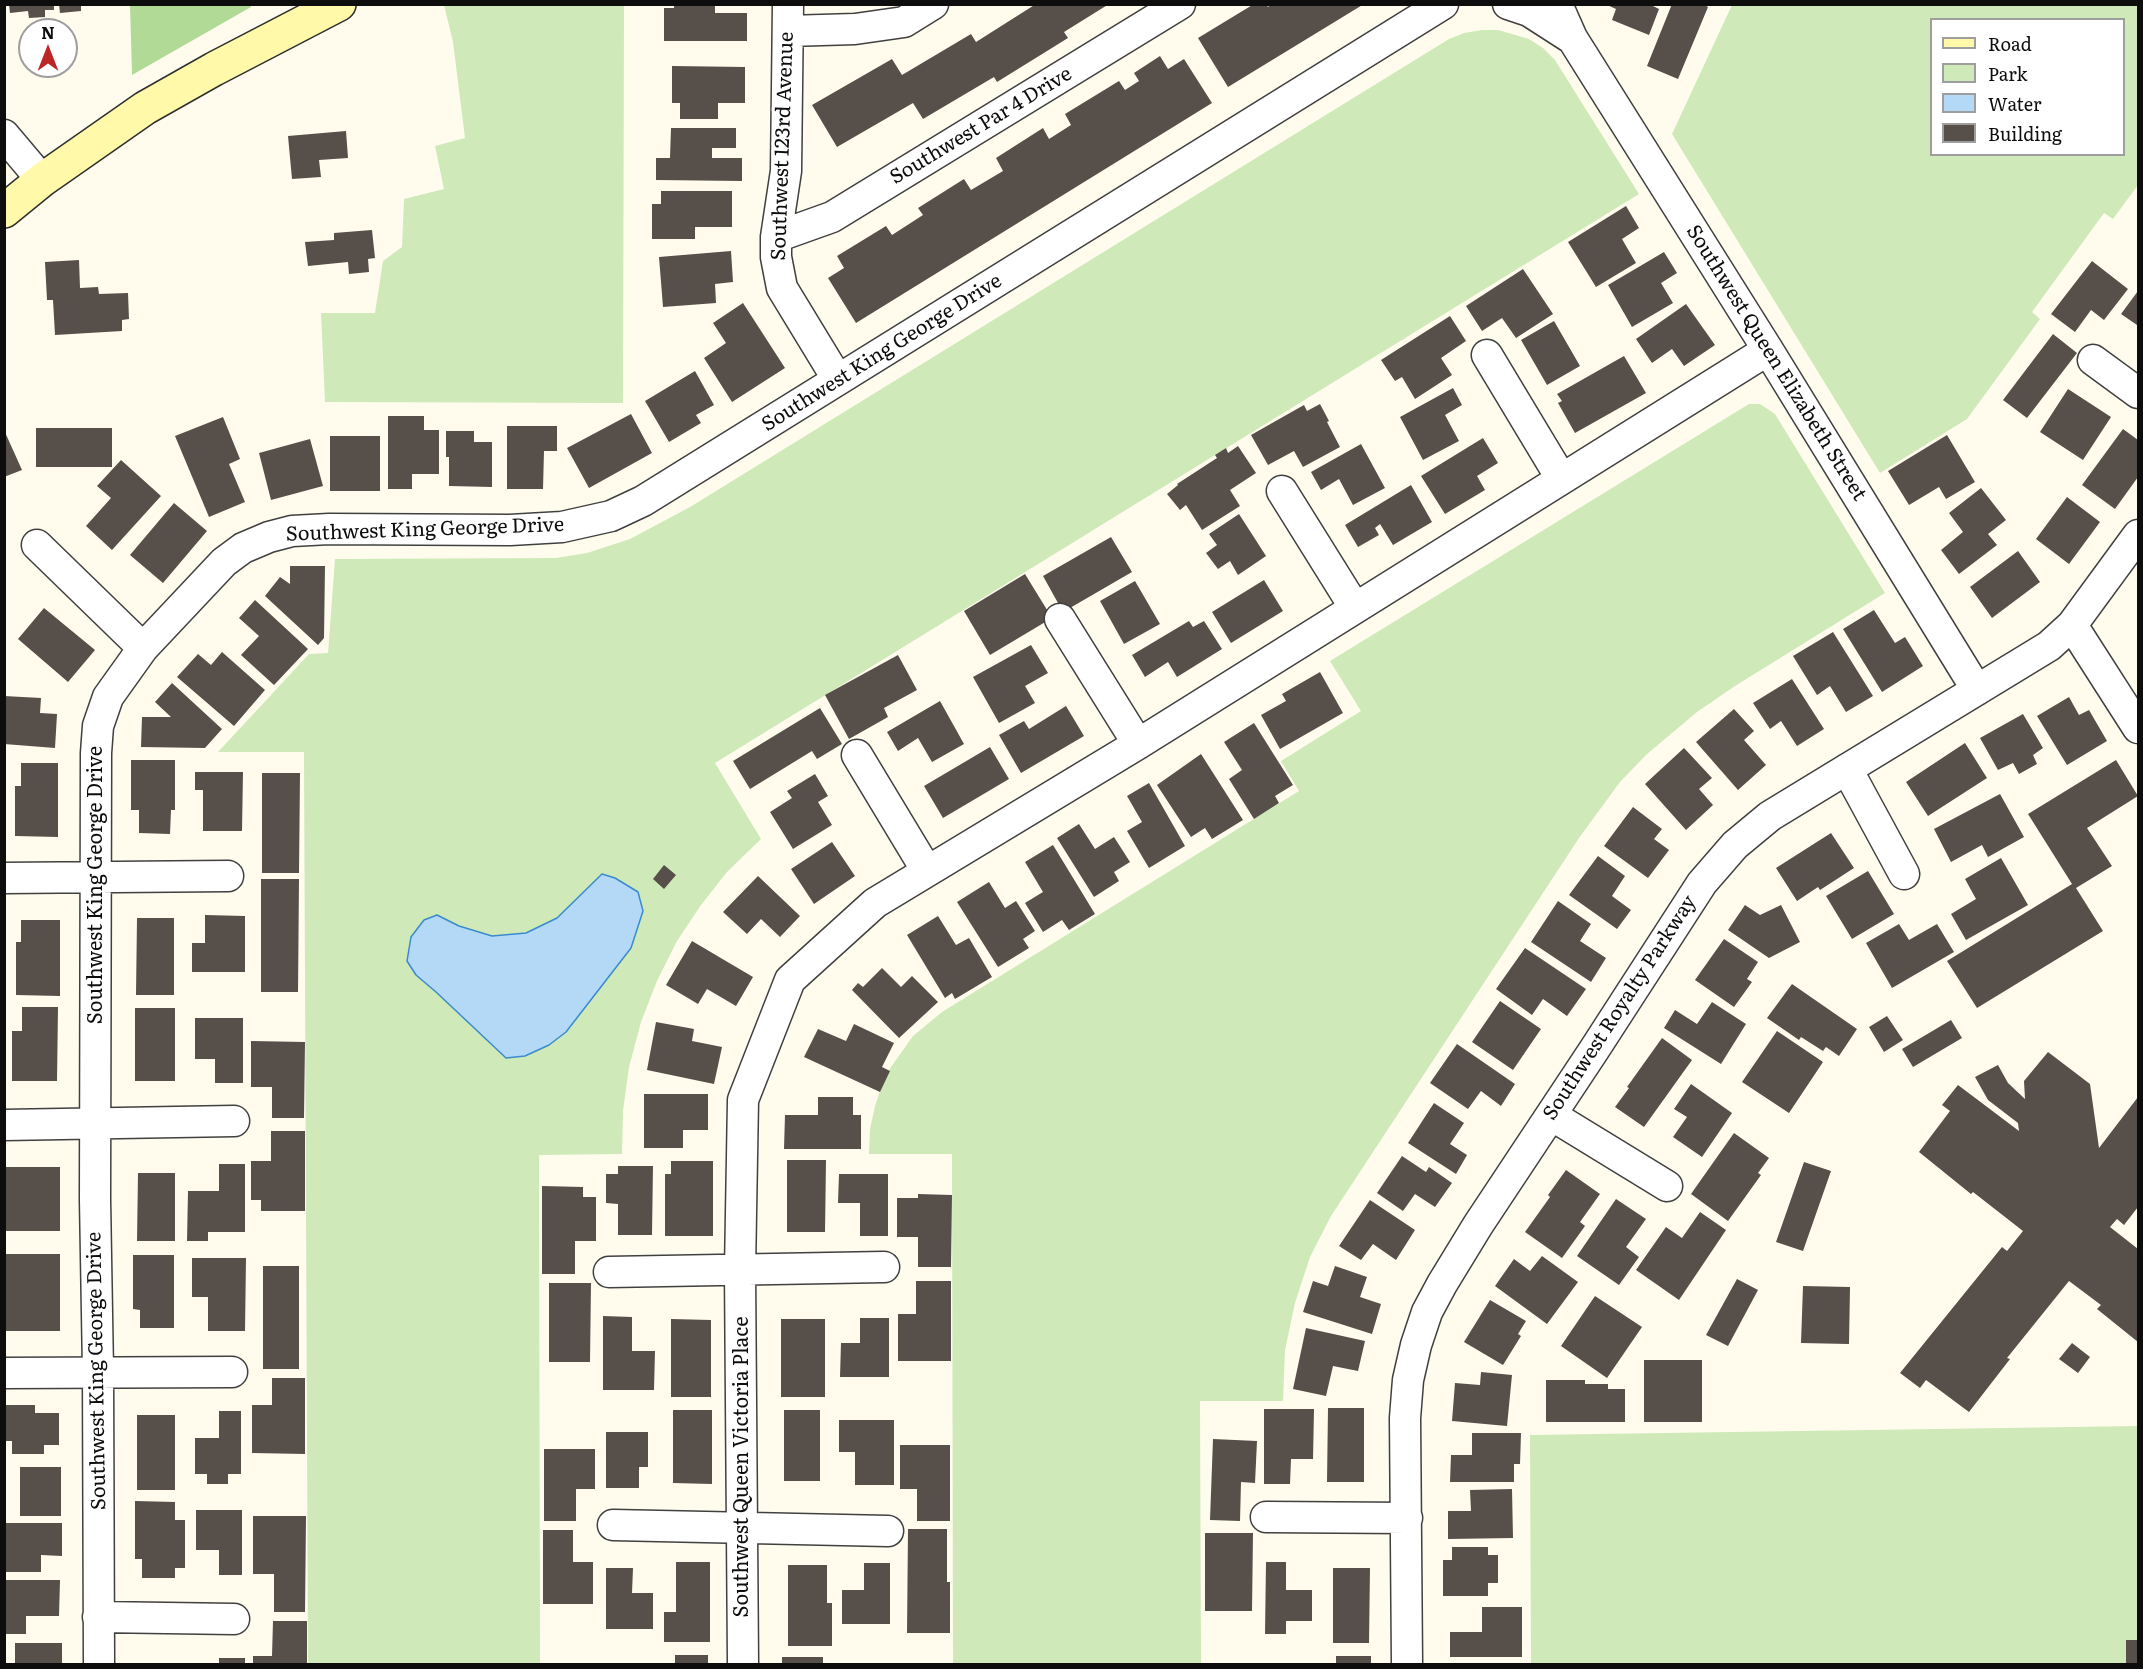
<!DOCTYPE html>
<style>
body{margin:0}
#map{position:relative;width:2143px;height:1669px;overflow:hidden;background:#fffcee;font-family:Literata,serif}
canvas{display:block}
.frame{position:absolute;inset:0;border:6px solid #0d0d0d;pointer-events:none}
.legend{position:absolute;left:1930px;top:18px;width:195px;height:138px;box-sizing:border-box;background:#fff;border:2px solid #9e9e9e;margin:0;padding:8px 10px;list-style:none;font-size:18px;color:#0d0d0d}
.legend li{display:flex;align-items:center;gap:12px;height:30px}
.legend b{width:30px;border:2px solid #9e9e9e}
.north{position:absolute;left:18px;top:18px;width:60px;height:60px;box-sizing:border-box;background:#fff;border:2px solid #9e9e9e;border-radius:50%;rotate:0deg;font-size:16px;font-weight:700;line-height:24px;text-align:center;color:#0d0d0d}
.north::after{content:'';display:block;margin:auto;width:21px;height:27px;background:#bd2626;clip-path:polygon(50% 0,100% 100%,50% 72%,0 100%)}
</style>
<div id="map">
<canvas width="2143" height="1669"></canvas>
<div class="frame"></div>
<ul class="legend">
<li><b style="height:8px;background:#fff9a9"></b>Road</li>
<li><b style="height:16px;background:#cfe9b8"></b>Park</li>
<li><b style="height:16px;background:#b3d9f6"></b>Water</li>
<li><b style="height:16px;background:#564f4a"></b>Building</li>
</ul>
<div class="north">N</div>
</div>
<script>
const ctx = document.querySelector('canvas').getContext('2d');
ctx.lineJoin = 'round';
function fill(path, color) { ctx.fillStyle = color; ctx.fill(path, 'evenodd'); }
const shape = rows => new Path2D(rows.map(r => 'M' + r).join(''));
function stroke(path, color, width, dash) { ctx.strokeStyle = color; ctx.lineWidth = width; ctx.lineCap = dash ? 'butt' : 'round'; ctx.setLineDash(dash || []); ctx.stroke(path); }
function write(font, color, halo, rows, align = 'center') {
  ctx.font = font + ' Literata,serif'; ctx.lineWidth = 6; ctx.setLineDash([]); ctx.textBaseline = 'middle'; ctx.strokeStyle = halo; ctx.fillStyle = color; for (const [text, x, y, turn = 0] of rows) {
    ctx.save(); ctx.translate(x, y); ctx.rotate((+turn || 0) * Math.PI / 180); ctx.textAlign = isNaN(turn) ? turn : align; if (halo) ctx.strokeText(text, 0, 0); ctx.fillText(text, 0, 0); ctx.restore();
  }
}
fill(shape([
 [444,5,624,5,623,403,325,402,321,313,375,313,383,261,402,247,404,199,444,189,435,146,465,138,453,42],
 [1732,5,2138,5,2138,185,2113,219,2104,213,2032,312,2040,319,1967,419,1880,473,1672,134],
 [1932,20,2124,20,2124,154,1932,154],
 [1482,30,1498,30,1529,39,1543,48,1555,60,1639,194,715,763,761,839,727,872,701,905,677,941,657,981,641,1022,629,1067,623,1111,622,1154,539,1155,540,1664,308,1664,304,752,218,752,309,654,328,653,335,559,556,558,587,553,630,539,690,507,1449,39,1464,33],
 [1749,404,1760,404,1775,414,1885,593,1735,686,1697,712,1646,755,1620,782,1579,838,1331,1216,1310,1257,1295,1303,1285,1350,1283,1401,1200,1401,1201,1664,953,1664,952,1154,869,1154,870,1129,875,1106,882,1085,891,1067,913,1036,942,1012,1299,791,1281,761,1361,711,1330,661],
 [2138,1426,2138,1664,1531,1664,1530,1435]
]), '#cfe9b8');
fill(shape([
 [250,5,251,7,132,75,130,5]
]), '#b2da97');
const water = shape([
 [602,874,615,878,638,892,643,911,631,948,566,1032,549,1045,525,1056,506,1058,436,992,416,975,407,961,411,937,424,920,437,915,459,926,492,936,526,933,557,918,602,874]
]);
fill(water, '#b3d9f6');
stroke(water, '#3a8bcd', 1.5);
fill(shape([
 [9,4,54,4,54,10,45,10,45,17,29,18,28,11,10,13],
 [59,4,81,4,81,11,60,13],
 [1036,4,1109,4,1064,32,1068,38,997,82,994,77,923,119,913,103,837,147,812,105,892,59,902,75,971,34,976,42],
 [1254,4,1266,4,1268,7,1271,4,1364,4,1228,87,1198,38],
 [1605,4,1649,4,1659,9,1649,35,1612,20,1616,9],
 [1672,4,1703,4,1708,7,1678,79,1647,66],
 [674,5,715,5,715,13,747,13,747,41,664,41,664,8,674,8],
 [1160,56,1168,69,1184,59,1212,103,856,323,828,278,844,268,837,256,886,226,892,235,923,215,918,208,964,179,971,190,1003,171,996,158,1043,128,1049,139,1071,125,1065,114,1119,81,1125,90,1139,81,1134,73],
 [672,66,745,67,745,103,718,103,718,119,680,119,680,103,672,103],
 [671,128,736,128,736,148,712,148,712,158,742,158,742,181,656,180,656,158,670,158],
 [346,131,348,158,319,160,321,177,292,179,288,136],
 [661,191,732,191,732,227,695,227,695,239,652,239,652,204,661,204],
 [1626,206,1639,228,1622,239,1636,263,1596,287,1568,242],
 [372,230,375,258,368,259,369,272,349,274,348,262,308,266,305,242,334,240,334,233],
 [731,251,733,282,715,284,716,303,663,307,659,257],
 [1664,252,1677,273,1661,283,1673,303,1632,327,1608,285],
 [79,260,80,288,98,287,99,294,128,293,129,319,122,320,122,331,55,335,53,300,47,300,45,262],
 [2092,261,2128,289,2104,320,2091,310,2075,332,2051,314],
 [1523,269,1553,314,1516,338,1502,318,1482,331,1466,306],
 [2138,291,2138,323,2137,325,2121,314],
 [743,303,785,368,732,402,704,358,726,343,713,323],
 [1686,304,1715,345,1684,366,1672,349,1652,363,1636,339],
 [1450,316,1466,341,1441,358,1452,375,1415,399,1402,377,1395,381,1381,360],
 [1554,321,1580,366,1547,385,1521,340],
 [2053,334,2077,353,2027,418,2003,400],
 [1624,356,1646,393,1575,433,1558,403,1562,401,1557,394],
 [695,371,714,405,696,415,701,423,669,442,645,401],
 [1453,388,1462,405,1445,415,1459,441,1423,460,1400,417],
 [2068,389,2111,417,2083,460,2040,432],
 [1320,404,1329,421,1327,422,1340,447,1303,467,1294,451,1268,465,1251,435,1304,405,1307,411],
 [631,414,652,453,589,488,567,448],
 [388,416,424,416,424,430,439,430,439,474,412,474,412,489,388,489],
 [223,417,240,459,229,464,245,502,209,517,175,436],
 [507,426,557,426,557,451,544,451,543,489,507,489],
 [36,428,112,428,112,467,36,467],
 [2123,429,2138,440,2138,477,2115,509,2082,485],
 [4,430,22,470,4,477],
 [446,431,474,431,474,442,492,442,492,487,449,486,449,457,446,457],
 [1947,435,1975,482,1946,499,1939,487,1909,505,1888,471],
 [330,436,380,436,380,491,330,491],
 [1483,438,1498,463,1477,476,1485,490,1445,514,1421,476],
 [310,439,323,486,271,500,259,453],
 [1361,444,1385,488,1353,505,1339,479,1321,490,1311,472],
 [1238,446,1256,473,1230,490,1240,506,1202,530,1186,505,1180,510,1167,494,1178,485,1177,484,1217,458,1215,455,1226,448,1228,453],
 [121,460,161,496,112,550,86,526,111,498,97,486],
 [1411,485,1432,522,1393,545,1380,524,1375,528,1379,535,1358,547,1345,525],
 [1981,488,2006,520,1988,534,1997,545,1959,574,1941,550,1963,532,1949,513],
 [2067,497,2100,522,2069,564,2036,539],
 [174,503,207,531,163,583,130,555],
 [1239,514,1266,556,1238,575,1230,561,1218,569,1206,553,1217,545,1209,534],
 [1111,537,1132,572,1063,612,1043,576],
 [2018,551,2040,582,1992,618,1970,587],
 [290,566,325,566,324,638,318,645,265,596,280,577,290,584],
 [1025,574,1052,618,990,655,964,611],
 [1264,580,1283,611,1231,643,1212,612],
 [1135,581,1160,624,1124,644,1100,601],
 [255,600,308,649,274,685,241,655,259,636,239,618],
 [44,608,95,650,68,682,18,639],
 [1874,610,1895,643,1905,637,1923,666,1882,692,1843,629],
 [1189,621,1193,627,1204,621,1222,649,1177,677,1168,662,1145,677,1132,655],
 [1833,632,1873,696,1846,712,1830,686,1817,695,1793,656],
 [1031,645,1048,673,1025,686,1035,703,999,723,973,677],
 [222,652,265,690,234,726,177,677,198,654,211,665],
 [898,655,917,690,884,708,888,717,849,739,825,695],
 [1320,672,1343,713,1280,749,1261,715,1286,701,1282,694],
 [1792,679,1824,729,1797,746,1781,721,1770,729,1753,703],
 [172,683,222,729,205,748,141,747,142,717,171,717,155,702],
 [4,696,41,698,40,713,57,714,55,748,4,744],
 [2069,697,2079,715,2089,710,2107,741,2067,765,2037,716],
 [940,701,964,744,932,762,918,738,898,751,887,732],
 [1066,706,1084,736,1021,773,999,735,1024,721,1029,729],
 [820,708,842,744,817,759,812,751,750,789,733,761],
 [1734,709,1754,731,1744,740,1766,765,1738,790,1696,742],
 [2023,714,2043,748,2033,755,2037,764,2019,774,2013,763,1998,770,1980,738],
 [1254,723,1293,785,1275,796,1279,803,1254,819,1229,779,1242,770,1224,742],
 [1965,743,1987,778,1928,816,1906,782],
 [990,747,1009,779,943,818,924,786],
 [1684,748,1712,778,1699,789,1713,805,1686,830,1645,784],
 [1201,754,1243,820,1212,839,1205,828,1191,837,1157,785],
 [131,760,175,760,175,810,171,810,170,834,139,833,139,810,131,810],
 [2116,760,2138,796,2087,828,2112,866,2076,888,2103,931,1977,1008,1947,961,2072,884,2028,814],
 [21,763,58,763,58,837,15,836,15,786,21,786],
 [195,772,243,772,242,831,203,831,203,790,195,790],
 [262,773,300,773,299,873,262,873],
 [815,774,828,796,818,802,832,825,793,849,770,812,792,798,787,791],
 [1149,783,1185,846,1149,868,1127,831,1142,822,1127,796],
 [2000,794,2024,837,1988,857,1982,845,1951,862,1934,829],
 [1633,807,1662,829,1654,839,1669,850,1648,878,1604,846],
 [1079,824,1095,849,1114,837,1130,862,1114,872,1119,881,1094,897,1057,838],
 [1831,833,1854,868,1820,890,1818,887,1797,901,1776,868],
 [832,842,855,876,814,904,791,869],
 [1053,845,1095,914,1069,930,1062,920,1043,932,1025,903,1043,892,1025,862],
 [1598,856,1625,876,1612,896,1631,910,1617,929,1569,895],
 [2001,858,2028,905,1966,940,1951,914,1976,899,1965,879],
 [664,865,676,875,664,889,653,879],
 [1868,871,1894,914,1852,939,1826,896],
 [758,876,800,916,780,937,761,919,747,934,723,912],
 [261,879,299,879,298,992,261,992],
 [989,882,1005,908,1016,901,1035,931,1023,939,1029,948,998,967,957,902],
 [1558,901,1591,924,1580,941,1606,958,1591,982,1531,942],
 [1745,905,1760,915,1781,905,1800,942,1769,958,1728,930],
 [205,915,245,916,245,972,192,972,192,943,205,943],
 [938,916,956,945,969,938,992,977,955,999,952,993,945,998,907,935],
 [137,918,174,918,174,995,136,995],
 [21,920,60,920,60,996,16,995,16,942,21,942],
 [1899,924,1909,940,1937,924,1954,952,1892,988,1866,943],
 [1724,939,1758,962,1747,979,1752,982,1734,1007,1695,980],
 [692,941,753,977,736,1006,707,989,698,1004,666,985],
 [1525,948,1586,989,1567,1016,1543,999,1532,1015,1496,989],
 [882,968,901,987,912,976,938,1002,899,1038,852,990,858,983,863,987],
 [1792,984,1857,1029,1839,1056,1826,1047,1823,1051,1801,1037,1799,1040,1767,1018],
 [1500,1001,1541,1029,1513,1070,1472,1042],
 [1712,1002,1746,1024,1721,1064,1664,1028,1675,1010,1697,1024],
 [22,1007,58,1007,57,1081,12,1081,12,1031,22,1031],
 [135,1008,175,1008,175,1081,135,1081],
 [1887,1016,1903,1040,1884,1052,1869,1027],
 [195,1018,243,1018,243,1083,215,1083,215,1059,195,1059],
 [1951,1020,1962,1038,1913,1067,1902,1049],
 [656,1022,694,1029,692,1041,722,1047,714,1084,647,1070],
 [854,1024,894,1043,882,1067,890,1071,880,1092,804,1057,818,1029,846,1041],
 [1777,1031,1823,1062,1789,1113,1742,1082],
 [1662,1038,1692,1060,1644,1127,1615,1107,1629,1088,1627,1087],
 [251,1041,305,1042,304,1118,272,1118,272,1087,251,1087],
 [1457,1044,1515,1084,1501,1106,1481,1091,1468,1109,1430,1083],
 [2048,1052,2090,1084,2099,1148,2138,1097,2138,1207,2124,1225,2117,1219,2110,1227,2138,1249,2138,1342,2097,1309,2101,1305,2069,1281,2007,1358,2010,1359,1969,1412,1926,1380,1920,1388,1900,1373,2002,1247,2007,1251,2023,1231,1973,1192,1971,1194,1919,1152,1950,1111,1942,1105,1958,1085,2019,1131,2018,1123,1988,1100,1975,1077,1998,1065,2008,1083,2025,1099,2024,1081],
 [1691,1084,1732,1113,1702,1157,1673,1137,1687,1117,1674,1109],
 [644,1094,708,1094,708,1130,683,1130,683,1148,644,1148],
 [818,1097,853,1097,853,1115,861,1115,861,1149,784,1149,785,1115,818,1115],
 [1434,1103,1464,1123,1450,1144,1467,1155,1456,1174,1408,1143],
 [271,1131,305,1131,305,1211,261,1211,261,1200,251,1200,251,1161,271,1161],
 [1734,1133,1769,1158,1758,1173,1761,1175,1728,1221,1691,1194],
 [1402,1156,1426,1172,1429,1167,1452,1183,1435,1207,1415,1194,1403,1211,1377,1193],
 [787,1160,826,1160,825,1232,787,1232],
 [671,1161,713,1161,713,1236,665,1236,665,1174,671,1174],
 [1804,1162,1831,1171,1803,1251,1776,1242],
 [219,1164,245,1164,245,1232,208,1232,208,1241,187,1241,188,1191,219,1191],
 [618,1166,653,1166,652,1235,618,1235,618,1204,606,1203,606,1174,618,1174],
 [6,1167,60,1167,60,1231,5,1231],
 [1566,1170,1600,1194,1580,1222,1585,1226,1562,1258,1525,1232,1550,1197,1548,1195],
 [138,1173,175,1173,175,1241,137,1241],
 [839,1174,888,1174,888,1236,860,1236,860,1203,838,1203],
 [542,1186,583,1187,583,1197,596,1197,596,1241,575,1241,575,1274,542,1274],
 [918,1194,952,1195,951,1267,918,1267,918,1237,897,1237,897,1198,918,1198],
 [1616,1199,1646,1219,1626,1247,1639,1257,1619,1285,1577,1256],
 [1370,1200,1415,1230,1396,1260,1373,1244,1361,1260,1339,1246],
 [1700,1212,1726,1230,1679,1300,1636,1270,1666,1227,1682,1238],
 [5,1254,60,1254,60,1331,5,1331],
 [133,1255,174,1255,174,1328,140,1328,140,1310,133,1309],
 [1542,1256,1578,1282,1547,1324,1495,1286,1514,1259,1530,1271],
 [192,1258,246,1258,245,1331,208,1331,208,1297,192,1297],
 [263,1266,299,1266,299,1369,263,1369],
 [1335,1266,1367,1277,1360,1297,1381,1304,1372,1334,1303,1312,1313,1281,1328,1286],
 [1737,1279,1758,1290,1728,1346,1706,1335],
 [916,1281,951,1281,951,1361,898,1361,898,1314,916,1314],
 [549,1283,591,1283,590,1362,549,1362],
 [1803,1286,1850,1287,1849,1344,1801,1343],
 [1595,1296,1642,1327,1607,1378,1561,1346],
 [1490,1300,1526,1321,1518,1334,1521,1336,1503,1365,1464,1342],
 [603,1316,632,1317,632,1351,655,1351,654,1390,603,1390],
 [860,1318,889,1318,889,1377,840,1377,841,1343,860,1343],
 [671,1319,711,1320,711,1397,671,1397],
 [781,1319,825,1319,825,1397,781,1397],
 [1306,1328,1365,1341,1358,1371,1333,1366,1326,1396,1293,1389],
 [2072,1343,2090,1357,2078,1373,2059,1359],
 [1644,1360,1702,1360,1702,1422,1644,1422],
 [1481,1372,1512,1375,1507,1426,1452,1421,1455,1383,1480,1385],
 [272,1378,305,1378,305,1454,252,1453,252,1405,272,1405],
 [1546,1380,1585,1380,1585,1384,1608,1384,1608,1389,1625,1389,1625,1422,1546,1422],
 [4,1405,35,1405,35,1413,59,1413,59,1445,44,1445,44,1454,12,1454,12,1441,4,1441],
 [1328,1408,1364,1408,1364,1482,1327,1482],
 [1264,1409,1314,1409,1313,1459,1291,1459,1290,1484,1264,1484],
 [673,1410,712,1410,712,1484,673,1483],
 [784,1410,820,1410,820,1481,784,1481],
 [219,1411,241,1411,241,1474,228,1474,228,1484,207,1484,207,1474,195,1474,195,1438,219,1438],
 [137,1415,175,1415,175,1490,137,1490],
 [839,1420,894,1420,894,1485,855,1485,855,1452,839,1452],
 [606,1432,648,1432,648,1467,639,1467,639,1488,606,1488],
 [1472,1433,1521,1433,1520,1464,1514,1464,1514,1482,1450,1482,1451,1455,1472,1455],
 [1213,1439,1257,1441,1255,1483,1241,1482,1240,1521,1210,1520],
 [900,1445,950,1445,950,1521,917,1521,917,1489,900,1489],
 [544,1449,595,1449,595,1489,576,1489,576,1521,544,1521],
 [20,1467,61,1467,61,1516,20,1516],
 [1512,1489,1513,1538,1448,1539,1448,1511,1471,1511,1470,1490],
 [135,1501,175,1502,175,1520,185,1520,185,1568,175,1568,175,1578,142,1578,142,1559,135,1559],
 [196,1510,242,1510,242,1575,219,1575,219,1550,196,1550],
 [253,1516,306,1516,305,1612,274,1612,274,1574,253,1574],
 [4,1523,62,1523,62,1556,41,1555,41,1572,4,1572],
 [908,1529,947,1529,947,1582,950,1582,950,1633,907,1633],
 [543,1530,573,1530,573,1562,593,1562,593,1604,543,1604],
 [1205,1533,1253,1533,1252,1611,1205,1611],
 [1452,1547,1488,1547,1488,1555,1498,1555,1498,1583,1488,1583,1488,1596,1443,1596,1443,1560,1452,1560],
 [676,1562,710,1562,710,1642,664,1642,664,1612,676,1612],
 [1266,1562,1286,1562,1286,1590,1312,1590,1312,1621,1286,1621,1286,1634,1265,1634],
 [864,1563,890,1563,890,1624,842,1624,842,1590,864,1590],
 [788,1565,827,1565,827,1603,832,1603,832,1646,788,1646],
 [606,1568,633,1568,632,1593,653,1593,653,1629,606,1629],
 [1333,1568,1370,1568,1369,1643,1333,1643],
 [4,1580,60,1580,59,1616,26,1616,26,1634,4,1634],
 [1482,1607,1522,1607,1522,1657,1450,1657,1450,1632,1482,1632],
 [273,1621,307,1621,307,1664,253,1664,253,1656,272,1656],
 [2126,1640,2138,1640,2138,1664,2126,1664],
 [15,1643,62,1643,62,1664,15,1664],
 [675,1655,708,1655,708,1664,675,1664],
 [1336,1656,1371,1656,1371,1664,1336,1664],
 [782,1657,823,1657,823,1664,782,1664],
 [219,1658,245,1658,245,1664,219,1664]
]), '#564f4a');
const street = shape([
 [788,4,786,171,776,237,776,257,782,288,838,380],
 [1508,4,1529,11,1571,38],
 [1557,4,1572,38,1768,350,1977,690],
 [788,31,855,29,904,22,933,4],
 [4,135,42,180],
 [776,237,832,217,1180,4],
 [1487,355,1561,478],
 [2093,360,2138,393],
 [1282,491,1355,608],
 [37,545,143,648],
 [1060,619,1138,744],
 [2072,625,2138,728],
 [857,755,927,871],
 [1847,769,1904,874],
 [4,878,228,876],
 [1551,1115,1667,1186],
 [4,1125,234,1121],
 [609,1272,884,1267],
 [4,1373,232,1372],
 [1266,1517,1407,1518],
 [613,1525,888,1531],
 [98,1617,234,1619],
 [99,1664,98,1371,95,1199,96,753,98,726,108,697,143,648,224,562,243,548,269,537,292,531,329,529,510,530,562,527,611,516,643,501,1443,4],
 [743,1664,740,1270,743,1100,790,980,875,903,1138,744,1768,350],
 [1407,1664,1405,1418,1408,1380,1416,1345,1427,1312,1442,1284,1478,1225,1594,1050,1702,883,1735,845,1770,816,2049,646,2072,625,2138,535]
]);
const secondary = shape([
 [4,211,42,180,145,108,214,69,339,4]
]);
stroke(street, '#404040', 33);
stroke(secondary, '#2f2f2f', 36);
stroke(street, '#fff', 30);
stroke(secondary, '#fff9a9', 33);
write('20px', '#0d0d0d', '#fff', [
 ["Southwest Par 4 Drive",981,126,-31],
 ["Southwest 123rd Avenue",783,146,-88],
 ["Southwest King George Drive",882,353,-32],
 ["Southwest Queen Elizabeth Street",1776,363,58],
 ["Southwest King George Drive",425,530,-2],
 ["Southwest King George Drive",96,885,-90],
 ["Southwest Royalty Parkway",1620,1008,-57],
 ["Southwest King George Drive",97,1371,-91],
 ["Southwest Queen Victoria Place",742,1467,-90]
]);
</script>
